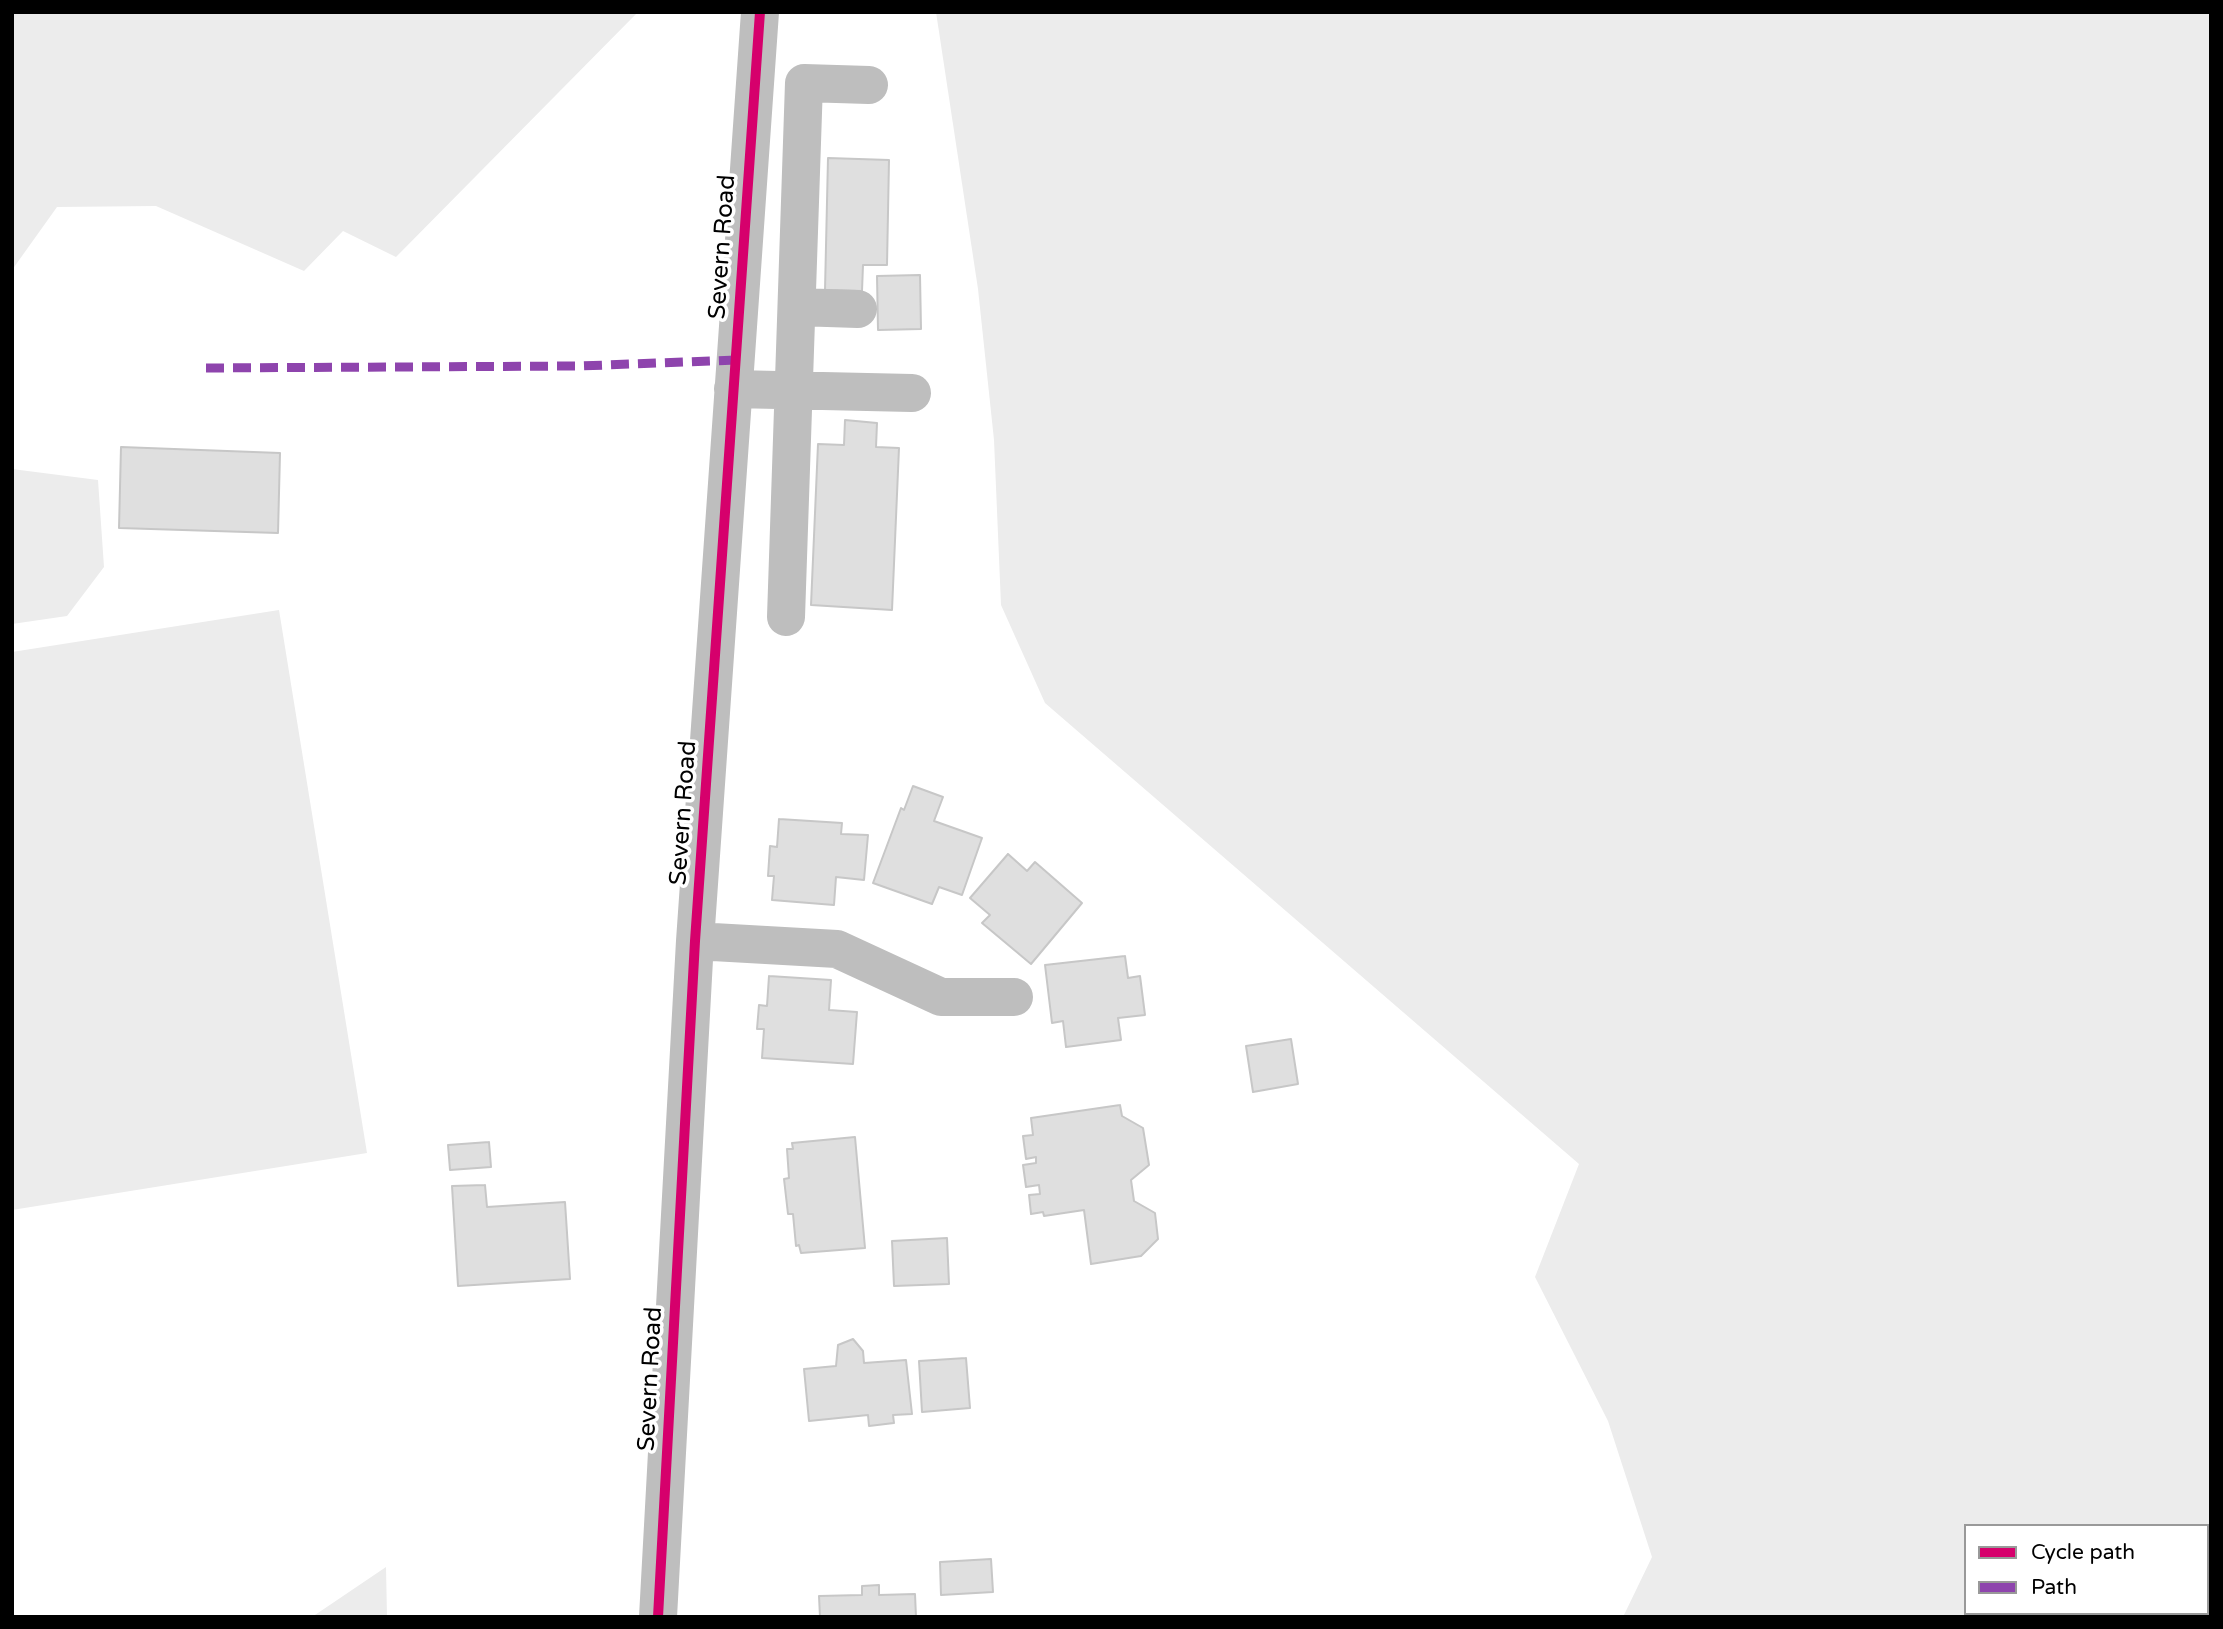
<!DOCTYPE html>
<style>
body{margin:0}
#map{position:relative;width:2223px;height:1629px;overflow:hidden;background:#fff;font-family:"Varela Round",sans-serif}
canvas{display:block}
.frame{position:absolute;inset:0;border:14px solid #000;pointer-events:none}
.legend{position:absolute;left:1964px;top:1524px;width:245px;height:91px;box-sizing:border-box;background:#fff;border:2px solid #999;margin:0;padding:9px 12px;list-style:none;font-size:21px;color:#000}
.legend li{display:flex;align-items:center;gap:14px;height:35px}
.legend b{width:35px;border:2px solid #999}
</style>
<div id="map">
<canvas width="2223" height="1629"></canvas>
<div class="frame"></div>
<ul class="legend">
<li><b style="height:9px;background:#d6006c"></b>Cycle path</li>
<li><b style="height:9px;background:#8e44ad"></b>Path</li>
</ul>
</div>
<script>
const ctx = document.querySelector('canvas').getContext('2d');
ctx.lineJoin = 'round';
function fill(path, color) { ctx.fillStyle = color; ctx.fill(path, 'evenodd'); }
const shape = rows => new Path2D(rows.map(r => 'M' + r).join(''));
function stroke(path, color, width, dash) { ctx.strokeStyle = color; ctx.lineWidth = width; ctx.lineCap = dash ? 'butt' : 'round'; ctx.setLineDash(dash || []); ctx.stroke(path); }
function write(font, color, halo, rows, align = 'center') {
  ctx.font = font + ' "Varela Round",sans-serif'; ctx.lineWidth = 7; ctx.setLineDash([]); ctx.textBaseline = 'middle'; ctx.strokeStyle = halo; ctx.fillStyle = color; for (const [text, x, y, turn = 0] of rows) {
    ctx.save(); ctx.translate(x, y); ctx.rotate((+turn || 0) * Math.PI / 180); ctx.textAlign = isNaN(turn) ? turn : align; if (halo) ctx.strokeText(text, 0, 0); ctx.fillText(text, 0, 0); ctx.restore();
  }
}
fill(shape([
 [12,12,638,12,396,257,343,231,304,271,156,206,57,207,12,270],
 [936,12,2211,12,2211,1617,1623,1617,1652,1557,1608,1421,1535,1277,1579,1164,1045,703,1001,605,994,440,978,289],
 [1966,1526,2207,1526,2207,1613,1966,1613],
 [12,469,98,480,104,567,67,616,12,624],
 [279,610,367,1153,12,1210,12,652],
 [386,1567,387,1617,312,1617]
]), '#ececec');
const building = shape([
 [828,158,889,160,887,265,863,265,862,291,825,290,828,158],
 [920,275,921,329,878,330,877,276,920,275],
 [845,420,877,423,876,447,899,448,892,610,811,605,818,444,844,445,845,420],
 [121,447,280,453,278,533,119,528,121,447],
 [913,786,943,797,934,821,982,838,962,895,939,887,932,904,873,883,901,808,904,810,913,786],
 [779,819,842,823,841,834,868,835,864,880,836,877,834,905,772,900,774,876,768,876,770,846,777,847,779,819],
 [1008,854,1027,871,1035,862,1082,903,1031,964,982,923,990,915,970,898,1008,854],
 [1125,956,1128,978,1140,976,1145,1015,1118,1018,1121,1040,1066,1047,1063,1021,1052,1023,1045,965,1125,956],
 [769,976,831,980,829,1010,857,1012,853,1064,762,1058,764,1029,757,1029,759,1005,767,1006,769,976],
 [1291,1039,1298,1084,1253,1092,1246,1046,1291,1039],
 [1120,1105,1122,1116,1143,1128,1149,1165,1131,1180,1134,1201,1155,1213,1158,1239,1141,1256,1091,1264,1084,1210,1044,1216,1043,1212,1031,1214,1029,1195,1040,1194,1039,1185,1026,1187,1023,1165,1036,1163,1036,1157,1026,1159,1023,1136,1033,1135,1031,1118,1120,1105],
 [855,1137,865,1248,801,1253,799,1245,796,1246,793,1214,788,1214,784,1179,789,1178,787,1149,793,1149,792,1143,855,1137],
 [489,1142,491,1167,450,1170,448,1145,489,1142],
 [485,1185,487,1207,565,1202,570,1279,458,1286,452,1186,485,1185],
 [947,1238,949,1284,894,1286,892,1241,947,1238],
 [853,1339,863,1351,864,1363,906,1360,912,1414,893,1415,894,1423,869,1426,868,1415,809,1421,804,1369,836,1366,838,1345,853,1339],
 [966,1358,970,1408,922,1412,919,1361,966,1358],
 [991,1559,993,1592,941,1595,940,1562,991,1559],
 [879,1585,879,1595,915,1594,916,1617,820,1617,819,1596,862,1595,862,1586,879,1585]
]);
fill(building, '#dfdfdf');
stroke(building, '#c7c7c7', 2);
stroke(shape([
 [797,307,858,309],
 [733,389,912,393],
 [786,617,804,83,869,85],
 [695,941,837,949,941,997,1014,997],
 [658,1617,695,941,760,12]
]), '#bebebe', 38);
stroke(shape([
 [206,368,580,366,736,360]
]), '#8e44ad', 9, [18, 9]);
stroke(shape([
 [658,1617,695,941,760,12]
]), '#d6006c', 10);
write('24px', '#000', '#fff', [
 ["Severn Road",723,247,-86],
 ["Severn Road",684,813,-86],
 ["Severn Road",651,1379,-87]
]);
</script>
